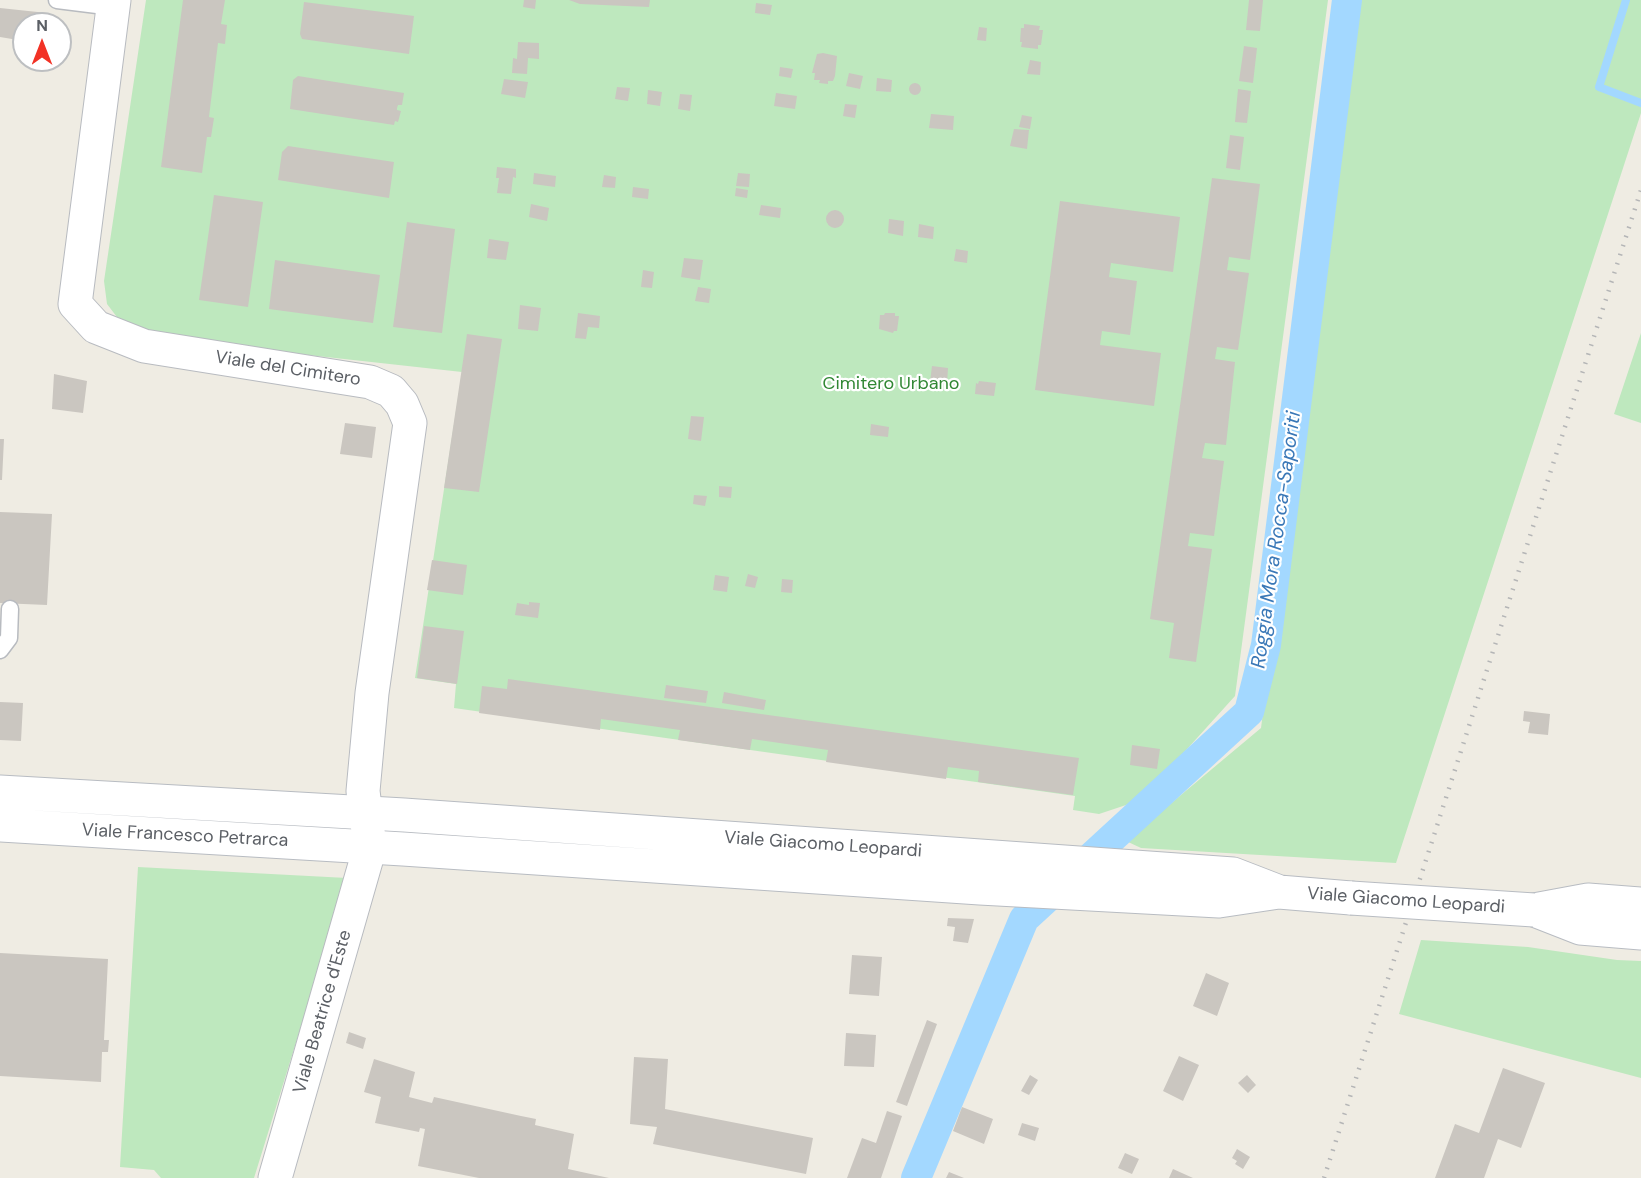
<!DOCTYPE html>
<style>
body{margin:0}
#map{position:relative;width:1641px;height:1178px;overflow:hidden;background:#efece3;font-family:"DM Sans",sans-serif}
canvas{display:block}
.north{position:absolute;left:12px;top:12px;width:60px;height:60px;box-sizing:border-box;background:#fff;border:2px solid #bdbfc1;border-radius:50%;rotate:0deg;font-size:16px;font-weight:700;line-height:24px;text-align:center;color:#5b5f65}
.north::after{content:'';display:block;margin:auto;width:21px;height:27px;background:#f23225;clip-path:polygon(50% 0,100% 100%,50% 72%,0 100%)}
</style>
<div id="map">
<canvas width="1641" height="1178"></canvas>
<div class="north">N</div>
</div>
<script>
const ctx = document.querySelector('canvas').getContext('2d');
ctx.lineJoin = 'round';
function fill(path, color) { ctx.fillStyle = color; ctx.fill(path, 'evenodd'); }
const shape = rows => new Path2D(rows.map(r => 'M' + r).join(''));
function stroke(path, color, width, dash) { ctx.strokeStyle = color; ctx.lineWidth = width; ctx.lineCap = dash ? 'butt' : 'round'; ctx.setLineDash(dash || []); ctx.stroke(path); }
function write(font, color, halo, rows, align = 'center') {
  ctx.font = font + ' "DM Sans",sans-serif'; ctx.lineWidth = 4.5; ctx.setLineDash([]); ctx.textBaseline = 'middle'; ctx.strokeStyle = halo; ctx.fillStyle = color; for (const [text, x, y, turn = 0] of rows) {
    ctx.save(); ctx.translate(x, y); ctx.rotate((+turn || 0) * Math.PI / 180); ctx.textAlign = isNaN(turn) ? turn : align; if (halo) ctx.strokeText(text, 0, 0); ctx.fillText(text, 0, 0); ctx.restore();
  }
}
fill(shape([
 [146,0,1328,0,1235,696,1141,800,1099,814,1073,810,1075,796,454,708,456,684,415,678,462,372,163,339,120,321,107,304,104,281],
 [1355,0,1641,0,1641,113,1396,863,1141,848,1126,841,1261,728],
 [1641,333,1641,423,1614,414],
 [138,867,347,878,254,1178,161,1178,154,1170,120,1167],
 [1421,940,1528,947,1617,960,1641,961,1641,1078,1399,1014]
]), '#bee8be');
stroke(shape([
 [1626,0,1599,87,1641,103]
]), '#a3d8ff', 8);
stroke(shape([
 [916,1178,1024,919,1249,712,1266,645,1347,0]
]), '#a3d8ff', 30);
fill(shape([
 [183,0,225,0,221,24,227,25,225,44,218,43,209,117,214,118,211,137,207,137,202,173,161,167],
 [524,0,536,0,535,9,523,7],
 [569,0,650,0,649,7,580,4],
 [1249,0,1263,0,1260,31,1246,30],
 [304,2,414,16,409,54,302,39,300,34],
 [756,3,772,5,770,15,755,13],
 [0,8,47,13,45,24,24,24,24,41,0,37],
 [1024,24,1040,26,1039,30,1043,30,1041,45,1038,45,1038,49,1021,47,1022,42,1020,42,1021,28,1024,28],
 [979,27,987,28,986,41,977,40],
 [518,42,539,43,539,59,528,58,527,74,512,73,513,58,517,59],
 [1244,46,1257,48,1253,83,1239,81],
 [823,53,837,56,835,76,833,81,828,81,828,84,819,83,820,80,814,80,815,73,812,73,817,54],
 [1030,60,1041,62,1040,75,1027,74],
 [780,67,793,69,791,78,779,76],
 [849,73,863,76,860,89,846,86],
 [298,76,404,93,402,105,398,105,397,108,397,110,401,111,398,122,395,121,394,125,290,109,293,80],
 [877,78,892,80,891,92,876,91],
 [504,79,528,82,525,98,501,94],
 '909 89a6 6 0 1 1 12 0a6 6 0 1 1-12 0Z',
 [617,87,630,88,628,101,615,99],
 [1238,89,1251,91,1247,123,1235,122],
 [648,90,662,92,660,106,647,104],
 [776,93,797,96,795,109,774,106],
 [680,94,692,95,690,111,678,109],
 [845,104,857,105,855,118,843,116],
 [931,114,954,116,953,130,929,128],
 [1022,115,1032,117,1030,129,1019,127],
 [1014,129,1029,130,1027,149,1010,146],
 [1230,135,1244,137,1240,170,1226,168],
 [288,146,394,162,389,198,278,180,282,152],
 [497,167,516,169,516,178,513,177,511,194,497,193,499,178,496,178],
 [534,173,556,176,555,187,533,184],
 [738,173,750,174,749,187,736,186],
 [604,175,616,177,615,188,602,187],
 [1212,178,1260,184,1250,260,1229,257,1227,270,1249,273,1238,350,1217,347,1215,359,1235,362,1226,445,1205,443,1202,458,1224,461,1214,536,1190,533,1188,546,1212,549,1196,662,1169,658,1174,623,1150,619],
 [633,187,649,189,648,199,632,197],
 [736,188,748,190,747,198,735,196],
 [214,195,263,202,248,307,199,300],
 [1060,201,1180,217,1173,272,1111,263,1109,277,1137,281,1130,335,1102,331,1100,345,1161,353,1154,406,1035,390],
 [531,204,549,208,547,221,529,217],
 [761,205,781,208,780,218,759,215],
 '826 219a9 9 0 1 1 18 0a9 9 0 1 1-18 0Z',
 [889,219,904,221,903,236,888,233],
 [407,222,455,229,442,333,393,327],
 [919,224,934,227,933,239,918,237],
 [489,239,509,242,506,260,487,258],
 [956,249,968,251,967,263,954,261],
 [684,258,703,260,700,280,681,277],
 [275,260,380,275,373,323,269,309],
 [643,270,654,272,652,288,641,287],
 [698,287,711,289,709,303,695,301],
 [520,305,541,308,538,331,518,329],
 [578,313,600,316,599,328,588,327,586,339,575,338],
 [885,313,895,313,895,316,899,316,897,331,894,331,893,333,879,329,880,315,884,315],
 [467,334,502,339,479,492,444,488],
 [932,366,948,368,947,384,930,382],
 [54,374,87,381,83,413,52,409],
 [979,381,996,383,994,396,975,394,976,383,978,384],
 [691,416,704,417,701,441,688,439],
 [345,423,376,427,372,458,340,454],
 [871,424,889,427,888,437,870,435],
 [0,439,4,439,2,480,0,480],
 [719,486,732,487,731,498,719,497],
 [694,495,707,496,705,506,693,504],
 [0,512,52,514,47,605,0,603],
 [432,560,467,565,463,595,427,590],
 [748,574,758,577,755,588,745,586],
 [715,575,729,577,727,592,713,590],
 [782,579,793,580,792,593,781,592],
 [529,602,540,603,538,618,515,615,517,603,529,605],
 [424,626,464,631,457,684,417,678],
 [508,679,1079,758,1073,795,978,782,979,771,948,767,946,779,826,762,828,750,752,739,750,750,678,740,680,730,601,719,600,730,479,713,482,686,507,689],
 [666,685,708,691,706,703,664,698],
 [724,692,766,700,764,710,722,703],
 [0,702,23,703,21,741,0,740],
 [1524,711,1550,714,1548,735,1528,733,1530,722,1523,721],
 [1132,745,1160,749,1157,769,1130,765],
 [948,918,974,919,968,943,953,941,955,927,947,926],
 [0,953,108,959,104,1040,109,1040,108,1052,102,1052,101,1082,0,1076],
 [852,955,882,957,879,996,849,994],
 [1206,973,1229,983,1217,1016,1193,1006],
 [927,1020,937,1024,907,1106,896,1102],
 [349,1032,366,1038,363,1049,346,1043],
 [846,1033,876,1035,874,1067,844,1066],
 [1179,1056,1199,1065,1183,1101,1163,1091],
 [634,1057,668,1059,665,1109,813,1138,806,1174,653,1144,657,1127,630,1124],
 [374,1059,415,1072,409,1097,432,1103,434,1097,521,1116,536,1119,535,1125,574,1134,568,1169,609,1178,479,1178,418,1166,425,1129,420,1128,419,1132,375,1123,381,1097,364,1092],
 [1503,1068,1545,1083,1521,1148,1498,1139,1484,1178,1435,1178,1455,1124,1479,1133],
 [1030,1075,1038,1080,1029,1095,1021,1091],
 [1247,1075,1256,1085,1248,1093,1238,1083],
 [962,1107,993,1119,984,1144,953,1131],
 [887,1111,902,1116,881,1178,847,1178,862,1138,876,1143],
 [1022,1123,1039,1128,1035,1141,1018,1135],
 [1237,1149,1250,1157,1243,1169,1235,1164,1237,1161,1232,1158],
 [1125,1153,1139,1159,1132,1174,1118,1168],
 [1173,1169,1193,1178,1169,1178],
 [949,1172,964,1178,946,1178]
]), '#cac6c0');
const lane = shape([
 [57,0,113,7],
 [0,650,9,638,10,609]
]);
const street = shape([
 [114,0,75,304,96,327,144,346,370,382,391,391,402,404,410,423,372,693,363,791,370,847,275,1178]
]);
const secondary = shape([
 [0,792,404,815,1233,874,1277,891],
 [0,825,403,849,980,888,1219,901,1279,892,1351,898],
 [1534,910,1580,928,1641,933],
 [1534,910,1588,900,1641,904]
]);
stroke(lane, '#b8bbc0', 19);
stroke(street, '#b8bbc0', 35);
stroke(secondary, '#b8bcc2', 35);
stroke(lane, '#fff', 16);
stroke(street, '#fff', 33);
stroke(secondary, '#fff', 33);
stroke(shape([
 [1324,1178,1641,190]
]), '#b4b5b6', 4.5, [1.5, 8]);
const secondaryBridge = shape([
 [1351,898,1534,910]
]);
stroke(secondaryBridge, '#b8bcc2', 35, []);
stroke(secondaryBridge, '#fff', 33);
write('18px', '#5b5f65', '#fff', [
 ["Viale del Cimitero",288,369,9],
 ["Viale Francesco Petrarca",185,836,3],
 ["Viale Giacomo Leopardi",823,845,4],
 ["Viale Giacomo Leopardi",1406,901,4],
 ["Viale Beatrice d'Este",323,1012,-74]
]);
write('18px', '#308733', '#fff', [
 ["Cimitero Urbano",891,384]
]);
write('italic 20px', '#3a78b7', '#fff', [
 ["Roggia Mora Rocca-Saporiti",1277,540,-82]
]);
</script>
